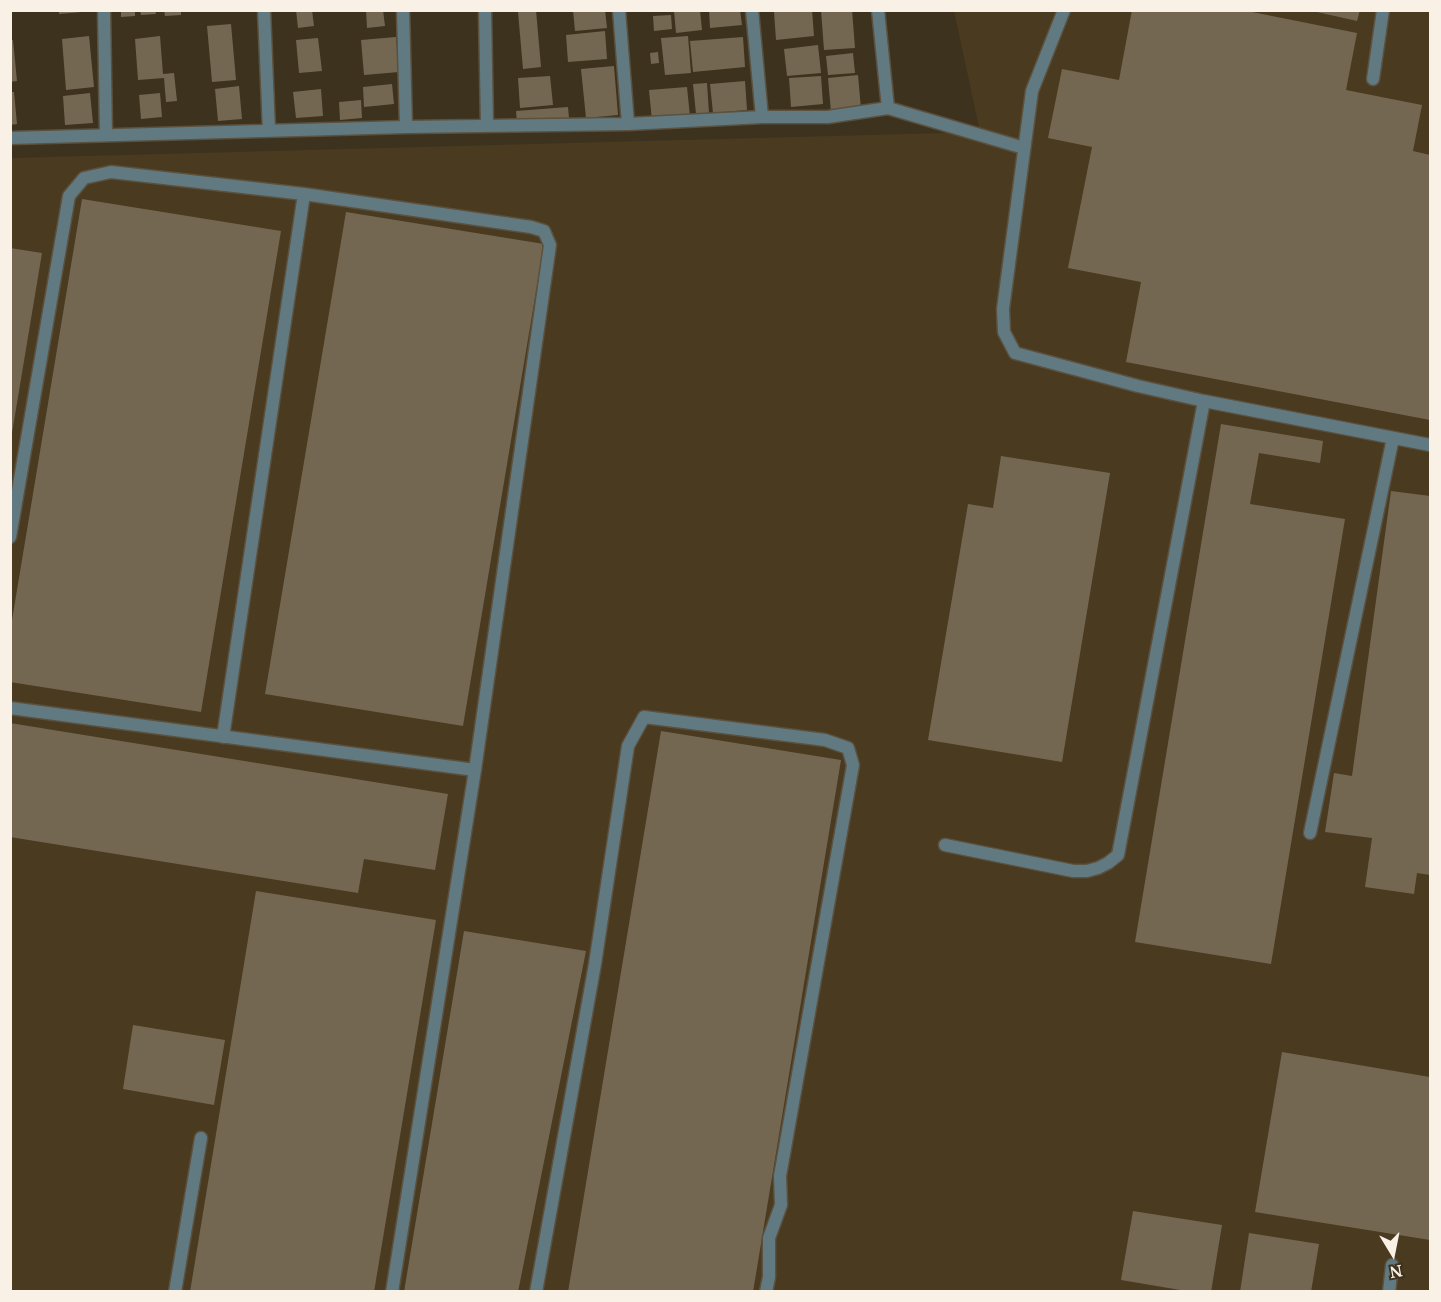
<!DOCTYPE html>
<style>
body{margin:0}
#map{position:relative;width:1441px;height:1302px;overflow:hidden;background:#3d321e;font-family:"Noto Serif",serif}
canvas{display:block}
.frame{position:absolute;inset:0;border:12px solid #f9f1e5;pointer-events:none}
.north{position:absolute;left:1363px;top:1224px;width:60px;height:60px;-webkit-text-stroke:4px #3d321e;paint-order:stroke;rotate:170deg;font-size:16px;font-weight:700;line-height:24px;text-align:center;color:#f9f1e5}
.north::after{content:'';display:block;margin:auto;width:21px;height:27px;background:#f9f1e5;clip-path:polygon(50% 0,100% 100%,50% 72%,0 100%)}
</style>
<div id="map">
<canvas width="1441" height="1302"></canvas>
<div class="frame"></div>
<div class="north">N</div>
</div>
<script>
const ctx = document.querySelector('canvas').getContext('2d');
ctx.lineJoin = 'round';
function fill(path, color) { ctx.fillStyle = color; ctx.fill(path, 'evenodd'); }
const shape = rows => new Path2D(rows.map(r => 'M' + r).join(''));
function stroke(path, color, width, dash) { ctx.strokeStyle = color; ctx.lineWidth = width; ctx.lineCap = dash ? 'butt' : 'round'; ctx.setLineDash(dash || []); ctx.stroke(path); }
fill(shape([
 [954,11,1430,11,1430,1291,11,1291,10,158,980,132]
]), '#493a20');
fill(shape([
 [59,10,82,10,82,12,59,14],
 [121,10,135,10,135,16,121,17],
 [140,10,155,10,156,14,141,15],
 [164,10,181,10,181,15,165,16],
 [296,10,312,10,314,26,298,28],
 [366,10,383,10,385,26,367,28],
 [536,10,541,67,523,69,518,12],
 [573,10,605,10,607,28,575,31],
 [700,10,702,30,676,33,674,11],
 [709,10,740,10,742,25,710,28],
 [791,10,812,10,814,36,776,40,774,12],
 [821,10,852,10,855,48,824,50],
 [1132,10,1242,10,1357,33,1346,90,1422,105,1413,151,1430,155,1430,420,1126,362,1141,282,1068,268,1092,147,1048,138,1062,69,1119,80],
 [1308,10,1360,10,1357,21],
 [671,15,672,29,654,31,653,16],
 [231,24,236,80,212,82,207,26],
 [605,31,607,59,568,62,566,35],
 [89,36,94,87,66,90,62,39],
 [160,36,163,74,174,73,177,101,166,102,164,78,138,80,135,39],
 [688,36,691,73,665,75,661,38],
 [396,37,399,72,364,75,361,40],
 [743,37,745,67,693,72,690,41],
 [318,38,322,71,299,73,296,40],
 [10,40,13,40,17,81,10,82],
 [818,45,821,73,787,76,784,49],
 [658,52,659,63,651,64,650,53],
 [853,53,855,73,828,75,826,56],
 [614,66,618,115,586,118,581,69],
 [858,75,861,109,831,112,828,78],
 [550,76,553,105,520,108,518,78],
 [821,76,823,104,791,107,789,78],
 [745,81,747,110,713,113,710,84],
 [707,83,709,113,696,114,693,84],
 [392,84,394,104,364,107,363,87],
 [239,86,242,119,218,121,215,89],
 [687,87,690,117,652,121,649,90],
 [321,89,323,116,296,118,293,92],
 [10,92,14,92,17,124,10,125],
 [90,93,93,123,65,125,63,96],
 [160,93,162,117,141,119,139,95],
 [361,100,362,118,340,120,339,102],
 [568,107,569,118,517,123,516,111],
 [82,199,281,231,201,712,10,682,10,632],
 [346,212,544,244,463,726,265,694],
 [10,248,42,253,12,433,10,433],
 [1221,424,1323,441,1320,463,1259,453,1250,504,1345,519,1271,964,1135,942],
 [1001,456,1110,473,1062,762,928,740,968,504,993,508],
 [1391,491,1430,496,1430,875,1417,873,1414,894,1365,887,1372,838,1325,832,1334,773,1352,776],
 [10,723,448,794,435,870,364,859,358,893,10,837],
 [661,731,841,760,753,1292,568,1292],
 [256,891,436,920,374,1292,190,1292],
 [464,931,586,951,518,1292,404,1292],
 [133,1025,225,1040,214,1105,123,1089],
 [1282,1052,1430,1077,1430,1240,1255,1212],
 [1133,1211,1222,1225,1211,1292,1192,1292,1121,1280],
 [1249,1233,1319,1244,1311,1292,1240,1292]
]), '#746752');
const lane = shape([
 [1064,10,1032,91,1003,309,1004,332,1015,353,1138,386,1204,401,1430,445],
 [1373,79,1383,10],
 [888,108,1024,148],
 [10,537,69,196,84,178,111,172,304,194,531,227,544,231,550,245,475,770,392,1292],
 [10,708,475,770],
 [223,737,304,194],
 [1310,833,1393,438],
 [945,845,1073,871,1087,871,1098,868,1108,863,1118,855,1204,401],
 [175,1292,201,1138],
 [536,1292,595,964,628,746,644,717,825,740,848,748,853,765,780,1176,781,1205,769,1238,769,1277,766,1292],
 [1389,1292,1392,1265]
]);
const street = shape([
 [104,10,106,135],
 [264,10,269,131],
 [403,10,406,127],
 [485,10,487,126],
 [619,10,628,124],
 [752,10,762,117],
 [10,138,406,127,628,124,762,117,828,117,888,108,878,10]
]);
stroke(lane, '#5b513e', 15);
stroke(street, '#5b513e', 15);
stroke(lane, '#617a82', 12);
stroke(street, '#617a82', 12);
</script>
